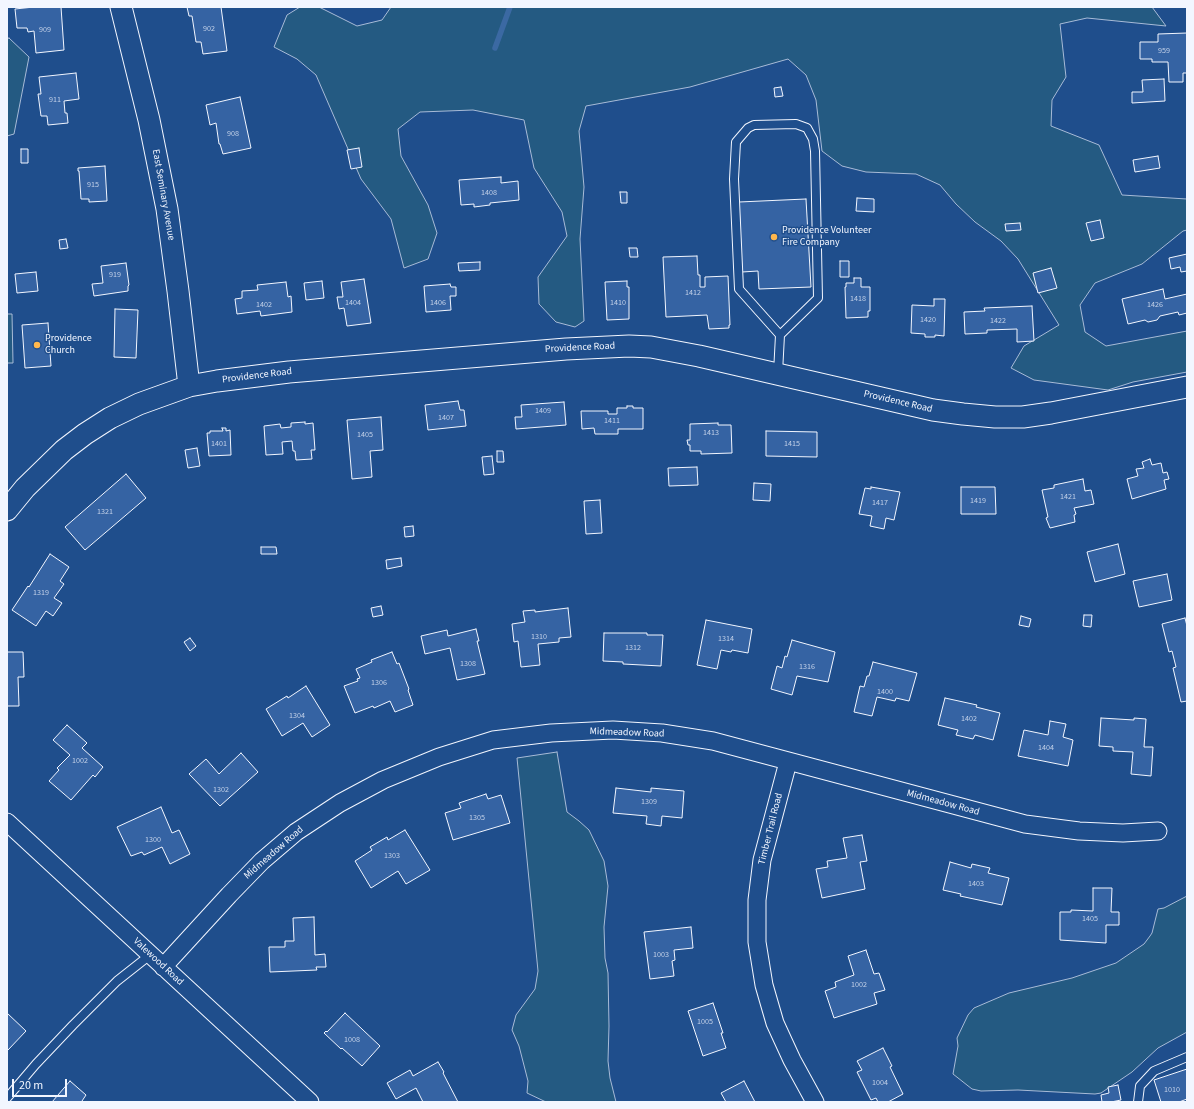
<!DOCTYPE html>
<style>
body{margin:0}
#map{position:relative;width:1194px;height:1109px;overflow:hidden;background:#1f4e8c;font-family:"Source Sans 3",sans-serif}
canvas{display:block}
.frame{position:absolute;inset:0;border:8px solid #f2f6ff;pointer-events:none}
.scale{position:absolute;left:12px;top:1079px;width:55px;height:18px;box-sizing:border-box;border:2px solid #f2f6ff;border-top:0;padding-left:5px;font-size:12px;line-height:14px;white-space:nowrap;color:#f2f6ff;-webkit-text-stroke:3px #1f4e8c;paint-order:stroke}
</style>
<div id="map">
<canvas width="1194" height="1109"></canvas>
<div class="frame"></div>
<div class="scale">20 m</div>
</div>
<script>
const ctx = document.querySelector('canvas').getContext('2d');
ctx.lineJoin = 'round';
function fill(path, color) { ctx.fillStyle = color; ctx.fill(path, 'evenodd'); }
const shape = rows => new Path2D(rows.map(r => 'M' + r).join(''));
function stroke(path, color, width, dash) { ctx.strokeStyle = color; ctx.lineWidth = width; ctx.lineCap = dash ? 'butt' : 'round'; ctx.setLineDash(dash || []); ctx.stroke(path); }
function write(font, color, halo, rows, align = 'center') {
  ctx.font = font + ' "Source Sans 3",sans-serif'; ctx.lineWidth = 3; ctx.setLineDash([]); ctx.textBaseline = 'middle'; ctx.strokeStyle = halo; ctx.fillStyle = color; for (const [text, x, y, turn = 0] of rows) {
    ctx.save(); ctx.translate(x, y); ctx.rotate((+turn || 0) * Math.PI / 180); ctx.textAlign = isNaN(turn) ? turn : align; if (halo) ctx.strokeText(text, 0, 0); ctx.fillText(text, 0, 0); ctx.restore();
  }
}
const green = shape([
 [300,7,319,7,357,26,382,20,391,7,1152,7,1166,26,1087,18,1060,24,1066,77,1052,100,1051,126,1099,145,1122,195,1187,199,1187,230,1183,231,1142,264,1095,283,1080,305,1085,332,1106,346,1187,331,1187,372,1133,382,1108,390,1034,380,1011,368,1024,346,1059,325,1018,259,1001,241,975,222,956,204,940,185,916,174,866,172,842,166,822,151,816,100,806,75,788,59,690,87,586,106,579,131,584,187,580,239,584,321,575,327,556,322,539,304,538,277,567,236,562,212,534,168,524,120,473,110,420,112,398,129,401,156,428,205,437,233,428,259,404,268,391,219,361,179,316,75,297,59,274,47,287,15,300,7],
 [9,38,29,57,14,134,7,136,7,39,9,38],
 [7,314,12,314,13,363,7,363,7,314],
 [557,752,567,812,579,821,589,830,604,861,608,886,604,927,605,958,608,973,609,1026,608,1061,610,1078,616,1102,546,1102,527,1093,528,1081,519,1046,512,1030,516,1015,535,989,538,971,517,758,557,752],
 [1187,896,1187,1032,1158,1048,1132,1072,1101,1093,1095,1094,1018,1090,981,1091,972,1089,953,1074,958,1046,957,1038,968,1015,974,1008,1009,993,1072,978,1116,963,1144,944,1150,936,1152,933,1158,909,1164,908,1187,896]
]);
fill(green, '#245a82');
stroke(green, '#a8bbd7', 1);
stroke(shape([
 [495,48,510,7]
]), '#3b69a3', 5.5);
const building = shape([
 [34,7,61,7,64,50,36,53,34,31,28,32,27,28,17,28,15,9,34,7],
 [187,7,221,7,227,51,203,54,201,42,196,42,192,16,189,16,187,7],
 [1187,33,1187,73,1183,73,1183,82,1169,82,1168,62,1152,62,1152,59,1140,59,1140,42,1158,42,1158,34,1187,33],
 [76,73,79,99,64,101,65,113,67,113,68,123,48,125,47,116,41,116,38,94,41,94,39,77,76,73],
 [1164,79,1165,101,1132,103,1132,92,1143,92,1142,80,1164,79],
 [781,87,783,96,775,97,774,88,781,87],
 [240,97,251,148,223,154,220,144,219,144,216,123,210,125,206,105,240,97],
 [359,148,362,167,351,169,347,150,359,148],
 [21,149,28,149,28,163,21,163,21,149],
 [1158,156,1160,168,1135,172,1133,160,1158,156],
 [105,166,107,201,89,202,89,199,81,199,79,171,78,171,78,168,105,166],
 [501,177,501,183,518,181,519,200,490,203,490,205,474,207,474,204,461,205,459,180,501,177],
 [620,192,627,192,627,203,621,203,620,192],
 [857,198,874,199,874,212,856,211,857,198],
 [806,199,811,287,759,289,758,271,742,272,739,202,806,199],
 [1100,220,1104,238,1091,241,1086,223,1100,220],
 [1020,223,1021,230,1006,231,1005,224,1020,223],
 [66,239,68,248,60,249,59,240,66,239],
 [629,248,637,248,638,257,630,257,629,248],
 [1187,254,1187,271,1181,272,1180,267,1171,269,1169,258,1187,254],
 [697,256,698,275,700,275,700,287,705,287,705,277,728,276,730,325,729,325,729,328,709,329,707,315,666,317,663,257,697,256],
 [840,261,849,261,849,277,840,277,840,261],
 [480,262,480,270,459,271,458,263,480,262],
 [126,263,129,285,128,286,128,291,94,296,92,284,103,283,101,266,126,263],
 [1051,268,1057,288,1038,293,1033,273,1051,268],
 [36,272,38,291,17,293,15,274,36,272],
 [854,278,861,278,861,287,870,287,870,311,868,311,868,317,846,318,845,287,846,287,846,283,854,283,854,278],
 [364,279,371,323,347,326,344,308,339,309,337,297,343,297,341,282,364,279],
 [322,281,324,298,306,300,304,283,322,281],
 [627,281,627,287,629,287,629,319,607,320,605,282,627,281],
 [286,282,288,297,291,296,292,312,261,316,260,311,237,314,235,299,242,298,242,291,258,290,257,285,286,282],
 [450,284,451,287,456,287,456,296,450,296,451,310,426,312,424,286,450,284],
 [1163,289,1165,299,1187,294,1187,313,1179,315,1178,312,1160,316,1157,320,1148,322,1145,320,1128,324,1122,299,1163,289],
 [934,299,945,299,944,336,935,335,935,337,925,337,925,334,911,333,912,305,934,306,934,299],
 [1032,306,1034,341,1017,342,1017,329,987,330,987,333,965,334,964,312,985,311,984,308,1032,306],
 [115,309,138,310,136,358,114,357,115,309],
 [48,323,51,366,25,368,22,325,48,323],
 [458,401,460,410,464,410,466,426,428,430,425,405,458,401],
 [564,402,566,425,516,429,515,417,522,417,521,405,564,402],
 [627,406,633,406,633,408,643,408,643,429,618,429,618,434,595,434,594,428,582,429,581,411,608,411,608,414,617,414,617,408,627,408,627,406],
 [381,417,383,450,370,451,372,477,352,479,347,420,381,417],
 [305,422,305,424,313,423,315,450,311,450,312,459,296,460,295,451,293,451,292,441,282,442,283,454,266,455,264,426,280,424,281,428,291,427,291,423,305,422],
 [718,423,718,425,731,425,732,453,701,454,701,451,690,451,690,445,688,445,687,440,690,440,690,424,718,423],
 [222,428,226,428,226,431,230,430,231,455,209,456,207,433,210,433,210,431,223,431,222,428],
 [766,431,817,432,817,457,766,456,766,431],
 [197,448,200,466,188,468,185,450,197,448],
 [497,451,503,451,504,462,497,462,497,451],
 [492,456,494,474,484,475,482,457,492,456],
 [1150,459,1152,465,1161,463,1163,473,1167,472,1169,479,1164,480,1166,489,1132,499,1127,479,1138,476,1136,469,1144,468,1142,462,1150,459],
 [697,467,698,485,669,486,668,468,697,467],
 [126,474,146,498,85,550,65,527,126,474],
 [1083,479,1085,491,1091,490,1094,504,1074,508,1076,514,1074,515,1075,522,1050,528,1046,518,1048,517,1042,490,1054,488,1054,485,1083,479],
 [754,483,771,484,770,501,753,500,754,483],
 [871,487,900,492,894,520,886,518,884,529,870,526,872,516,859,514,865,488,871,489,871,487],
 [961,487,995,487,996,514,961,514,961,487],
 [600,500,602,533,586,534,584,501,600,500],
 [413,526,414,536,405,537,404,527,413,526],
 [1118,544,1125,574,1095,582,1087,552,1118,544],
 [261,547,276,547,277,554,261,554,261,547],
 [50,554,69,567,60,581,64,584,54,598,62,603,53,616,46,611,36,626,12,610,28,586,29,587,50,554],
 [401,558,402,566,387,569,386,560,401,558],
 [1167,574,1172,600,1139,607,1133,581,1167,574],
 [381,606,383,615,373,617,371,608,381,606],
 [568,608,571,637,559,638,559,642,538,644,540,665,521,667,518,641,514,642,512,624,525,622,523,611,535,610,535,612,568,608],
 [1084,615,1092,615,1091,627,1083,626,1084,615],
 [1021,616,1031,619,1029,627,1019,625,1021,616],
 [1185,618,1187,626,1187,701,1181,702,1173,668,1176,667,1172,651,1169,652,1162,624,1185,618],
 [706,620,752,629,748,653,732,650,731,652,721,650,717,669,697,665,706,620],
 [476,629,479,641,477,641,485,674,457,680,450,648,425,654,421,636,447,630,448,636,476,629],
 [604,633,647,633,647,635,663,635,661,666,623,664,623,662,603,661,604,633],
 [190,638,196,646,190,651,184,642,190,638],
 [792,640,835,652,828,682,797,676,792,695,771,689,777,666,782,668,785,656,787,657,792,640],
 [7,652,23,652,24,677,18,677,19,706,7,706,7,652],
 [392,652,397,664,399,663,409,689,408,690,413,705,395,712,390,701,374,708,373,706,355,713,344,686,358,681,357,679,360,678,356,669,372,662,371,660,392,652],
 [873,662,917,673,909,701,896,698,895,701,877,697,872,716,854,712,860,686,864,687,867,676,869,676,873,662],
 [306,686,330,725,312,737,303,723,282,736,266,709,287,696,288,698,306,686],
 [945,698,977,705,976,707,1000,713,993,740,975,735,973,739,956,735,958,730,938,725,945,698],
 [1101,718,1134,720,1134,718,1146,719,1144,747,1153,747,1151,776,1131,774,1133,752,1113,751,1113,747,1099,746,1101,718],
 [1050,721,1066,724,1063,737,1073,740,1068,766,1018,756,1024,730,1048,735,1050,721],
 [67,725,87,743,82,748,103,767,95,777,93,775,71,800,49,781,59,770,57,768,70,755,53,740,67,725],
 [241,753,258,772,220,806,189,774,206,759,219,774,241,753],
 [616,788,651,792,651,788,684,791,682,818,662,816,661,826,646,824,647,816,613,813,616,788],
 [486,794,488,799,501,795,510,823,453,840,445,813,461,808,459,803,486,794],
 [161,807,172,833,179,830,190,854,170,864,162,847,144,855,142,852,131,856,117,827,161,807],
 [405,830,430,870,406,884,398,871,371,888,355,861,372,850,370,847,387,837,388,840,405,830],
 [862,835,867,861,860,862,865,889,822,898,816,869,828,867,827,861,847,858,843,838,862,835],
 [950,862,971,868,972,864,990,868,988,873,1009,878,1002,905,960,896,961,894,943,890,950,862],
 [1093,888,1112,888,1111,912,1119,912,1119,925,1106,925,1106,943,1060,940,1060,912,1071,912,1071,910,1093,911,1093,888],
 [314,917,315,955,325,954,326,967,316,967,317,970,270,972,269,947,285,947,285,941,294,941,293,918,314,917],
 [691,927,693,948,674,950,675,960,672,961,674,976,650,979,644,932,691,927],
 [866,950,874,974,879,973,885,990,874,993,877,1004,834,1018,825,991,836,987,835,982,854,975,848,956,866,950],
 [713,1003,723,1033,721,1033,726,1048,703,1056,688,1011,713,1003],
 [7,1013,26,1031,8,1050,7,1049,7,1013],
 [345,1013,380,1046,362,1066,342,1048,341,1049,324,1033,326,1031,327,1032,345,1013],
 [883,1048,892,1066,890,1067,903,1094,888,1102,878,1102,876,1098,871,1100,857,1072,862,1070,857,1061,883,1048],
 [438,1062,444,1072,443,1073,458,1102,423,1102,416,1088,396,1099,387,1083,410,1070,413,1076,438,1062],
 [1187,1069,1187,1099,1179,1102,1161,1102,1154,1080,1187,1069],
 [70,1081,86,1095,82,1101,83,1102,52,1102,70,1081],
 [744,1081,755,1102,726,1102,721,1093,744,1081],
 [1118,1085,1121,1100,1111,1102,1102,1102,1101,1095,1109,1093,1108,1087,1118,1085]
]);
fill(building, '#3563a3');
stroke(building, '#f2f6ff', 1);
const service = shape([
 [778,373,780,335,818,298,815,151,813,139,807,128,796,124,754,125,748,128,736,142,734,179,739,289,780,335],
 [7,1098,36,1064,73,1025,117,981,150,955],
 [1138,1102,1140,1086,1154,1071,1187,1057]
]);
const minor = shape([
 [788,762,762,860,757,900,757,942,764,985,775,1023,792,1060,815,1102],
 [7,822,310,1102],
 [163,967,229,895,262,861,296,832,340,803,383,780,439,757,493,740,551,733,613,730,662,733,713,741,1025,824,1079,831,1123,833,1158,831]
]);
const tertiary = shape([
 [121,7,149,120,167,209,178,291,189,386],
 [7,510,25,488,64,450,85,434,110,418,139,404,189,386,217,381,289,372,566,349,629,346,651,347,699,356,933,410,963,414,995,417,1023,417,1051,413,1187,387]
]);
stroke(service, '#f2f6ff', 10);
stroke(minor, '#f2f6ff', 19);
stroke(tertiary, '#f2f6ff', 23);
stroke(service, '#1f4e8c', 8);
stroke(minor, '#1f4e8c', 17);
stroke(tertiary, '#1f4e8c', 21);
for (const [x, y, r, color] of [
 [774,237,4,"#ffb74d"],
 [37,345,4,"#ffb74d"]
]) { const dot = new Path2D(); dot.arc(x, y, r, 0, 2 * Math.PI); ctx.fillStyle = color; ctx.fill(dot); stroke(dot, '#1f4e8c', 1.5); }
write('8px', '#c3d1e8', null, [
 ["902",209,29],
 ["909",45,30],
 ["959",1164,51],
 ["911",55,100],
 ["908",233,134],
 ["915",93,185],
 ["1408",489,193],
 ["919",115,275],
 ["1412",693,293],
 ["1418",858,299],
 ["1404",353,303],
 ["1406",438,303],
 ["1410",618,303],
 ["1402",264,305],
 ["1426",1155,305],
 ["1420",928,320],
 ["1422",998,321],
 ["1409",543,411],
 ["1407",446,418],
 ["1411",612,421],
 ["1413",711,433],
 ["1405",365,435],
 ["1401",219,444],
 ["1415",792,444],
 ["1421",1068,497],
 ["1419",978,501],
 ["1417",880,503],
 ["1321",105,512],
 ["1319",41,593],
 ["1310",539,637],
 ["1314",726,639],
 ["1312",633,648],
 ["1308",468,664],
 ["1316",807,667],
 ["1306",379,683],
 ["1400",885,692],
 ["1304",297,716],
 ["1402",969,719],
 ["1404",1046,748],
 ["1002",80,761],
 ["1302",221,790],
 ["1309",649,802],
 ["1305",477,818],
 ["1300",153,840],
 ["1303",392,856],
 ["1403",976,884],
 ["1405",1090,919],
 ["1003",661,955],
 ["1002",859,985],
 ["1005",705,1022],
 ["1008",352,1040],
 ["1004",880,1083],
 ["1010",1172,1090]
]);
write('10px', '#f2f6ff', '#1f4e8c', [
 ["East Seminary Avenue",163,195,80],
 ["Providence Road",580,348,-3],
 ["Providence Road",257,376,-7],
 ["Providence Road",898,402,13],
 ["Midmeadow Road",627,733,2],
 ["Midmeadow Road",943,803,15],
 ["Timber Trail Road",771,829,-76],
 ["Midmeadow Road",274,853,-41],
 ["Valewood Road",158,962,43]
]);
write('10px', '#f2f6ff', '#1f4e8c', [
 ["Providence Volunteer",782,231],
 ["Fire Company",782,243],
 ["Providence",45,339],
 ["Church",45,351]
], 'left');
</script>
